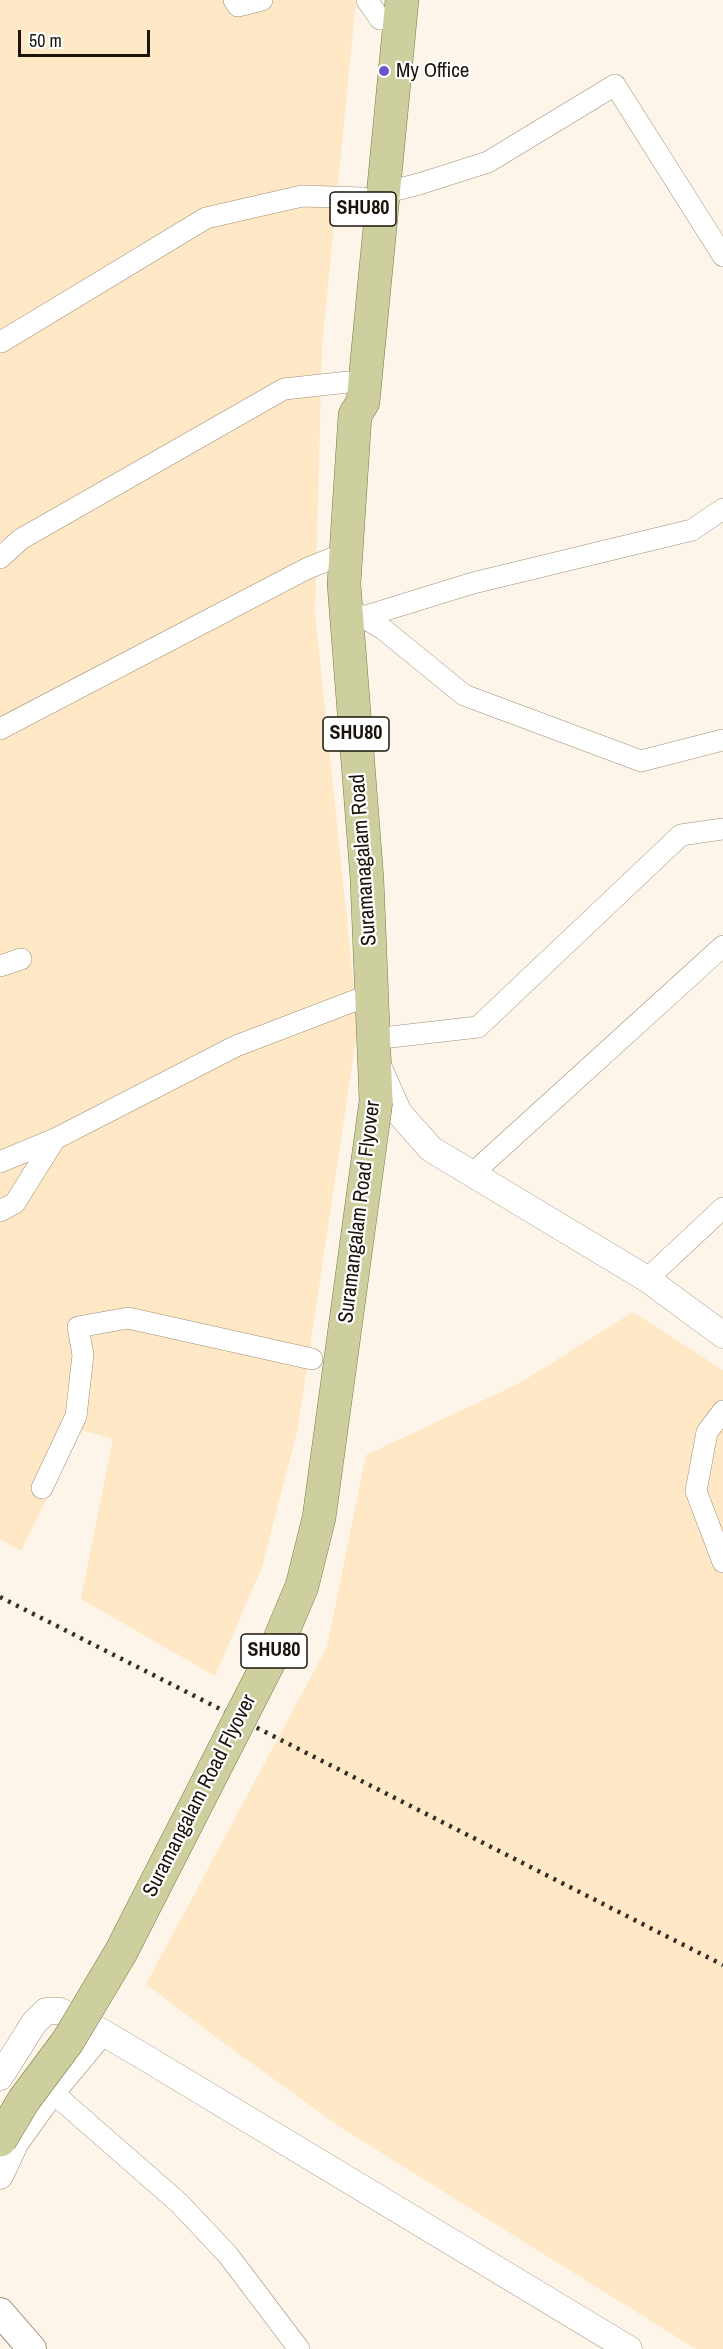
<!DOCTYPE html>
<style>
body{margin:0}
#map{position:relative;width:723px;height:2349px;overflow:hidden;background:#fdf5ea;font-family:"Archivo Narrow",sans-serif}
canvas{display:block}
.scale{position:absolute;left:18px;top:30px;width:132px;height:27px;box-sizing:border-box;border:3px solid #1a140a;border-top:0;padding-left:8px;font-size:18px;line-height:21px;white-space:nowrap;color:#1a140a;-webkit-text-stroke:4px #fff;paint-order:stroke}
</style>
<div id="map">
<canvas width="723" height="2349"></canvas>
<div class="scale">50 m</div>
</div>
<script>
const ctx = document.querySelector('canvas').getContext('2d');
ctx.lineJoin = 'round';
function fill(path, color) { ctx.fillStyle = color; ctx.fill(path, 'evenodd'); }
const shape = rows => new Path2D(rows.map(r => 'M' + r).join(''));
function stroke(path, color, width, dash) { ctx.strokeStyle = color; ctx.lineWidth = width; ctx.lineCap = dash ? 'butt' : 'round'; ctx.setLineDash(dash || []); ctx.stroke(path); }
function write(font, color, halo, rows, align = 'center') {
  ctx.font = font + ' "Archivo Narrow",sans-serif'; ctx.lineWidth = 4.5; ctx.setLineDash([]); ctx.textBaseline = 'middle'; ctx.strokeStyle = halo; ctx.fillStyle = color; for (const [text, x, y, turn = 0] of rows) {
    ctx.save(); ctx.translate(x, y); ctx.rotate((+turn || 0) * Math.PI / 180); ctx.textAlign = isNaN(turn) ? turn : align; if (halo) ctx.strokeText(text, 0, 0); ctx.fillText(text, 0, 0); ctx.restore();
  }
}
fill(shape([
 [0,0,356,0,322,347,315,613,358,1026,298,1428,262,1567,215,1676,81,1599,113,1439,81,1430,21,1551,0,1539],
 [633,1312,723,1370,723,2349,696,2349,343,2129,214,2036,146,1984,327,1647,366,1455,520,1383]
]), '#ffe8c5');
const minor = shape([
 [234,0,238,6,262,0],
 [367,0,380,19],
 [384,193,419,184,488,162,615,85,723,256],
 [1,342,206,218,302,196,364,198],
 [0,558,21,539,284,389,348,382],
 [346,607,383,629,464,695,641,761,723,740],
 [363,617,473,583,692,530,723,509],
 [0,729,306,569,345,553],
 [0,966,21,959],
 [373,1039,478,1027,681,835,723,829],
 [0,1162,55,1139,236,1046,372,994],
 [472,1174,723,946],
 [0,1211,15,1203,55,1139],
 [647,1279,723,1208],
 [723,1411,707,1432,696,1491,723,1562],
 [42,1488,76,1416,83,1355,78,1327,128,1318,312,1359],
 [52,2092,179,2203,228,2255,299,2349]
]);
const tertiary = shape([
 [379,1068,399,1113,431,1149,647,1279,723,1335],
 [0,2077,34,2023,46,2011,60,2011,102,2032,146,2058,629,2349],
 [0,2176,16,2142,52,2092,102,2032]
]);
const secondary = shape([
 [0,2312,32,2349]
]);
const primary = shape([
 [376,1101,367,879,344,584,355,415,363,402,402,0]
]);
stroke(minor, '#9e8e74', 22);
stroke(tertiary, '#9e8e74', 27);
stroke(secondary, '#9e8e74', 30);
stroke(primary, '#797941', 34);
stroke(minor, '#fff', 21);
stroke(tertiary, '#fff', 26);
stroke(secondary, '#fff', 28);
stroke(primary, '#cdcf9e', 33);
stroke(shape([
 [0,1597,723,1965]
]), '#342e24', 4.5, [3, 6]);
const primaryBridge = shape([
 [0,2140,24,2100,68,2041,121,1952,276,1648,302,1586,319,1518,376,1101]
]);
stroke(primaryBridge, '#797941', 34, []);
stroke(primaryBridge, '#cdcf9e', 33);
for (const [x, y, r, color] of [
 [384,71,6,"#6956cf"]
]) { const dot = new Path2D(); dot.arc(x, y, r, 0, 2 * Math.PI); ctx.fillStyle = color; ctx.fill(dot); stroke(dot, '#fff', 2); }
for (const [x, y, w] of [
 [363,209,66],
 [356,734,66],
 [274,1651,66]
]) { const box = new Path2D(); box.roundRect(x - w / 2, y - 17, w, 34, 4.5); ctx.fillStyle = '#fff'; ctx.fill(box); stroke(box, '#1a140a', 1.5); }
write('bold 20px', '#1a140a', null, [
 ["SHU80",363,209],
 ["SHU80",356,734],
 ["SHU80",274,1651]
]);
write('21px', '#1a140a', '#fff', [
 ["My Office",396,71]
], 'left');
write('21px', '#1a140a', '#fff', [
 ["Suramanagalam Road",364,860,-94],
 ["Suramangalam Road Flyover",360,1212,-83],
 ["Suramangalam Road Flyover",200,1796,-63]
]);
</script>
